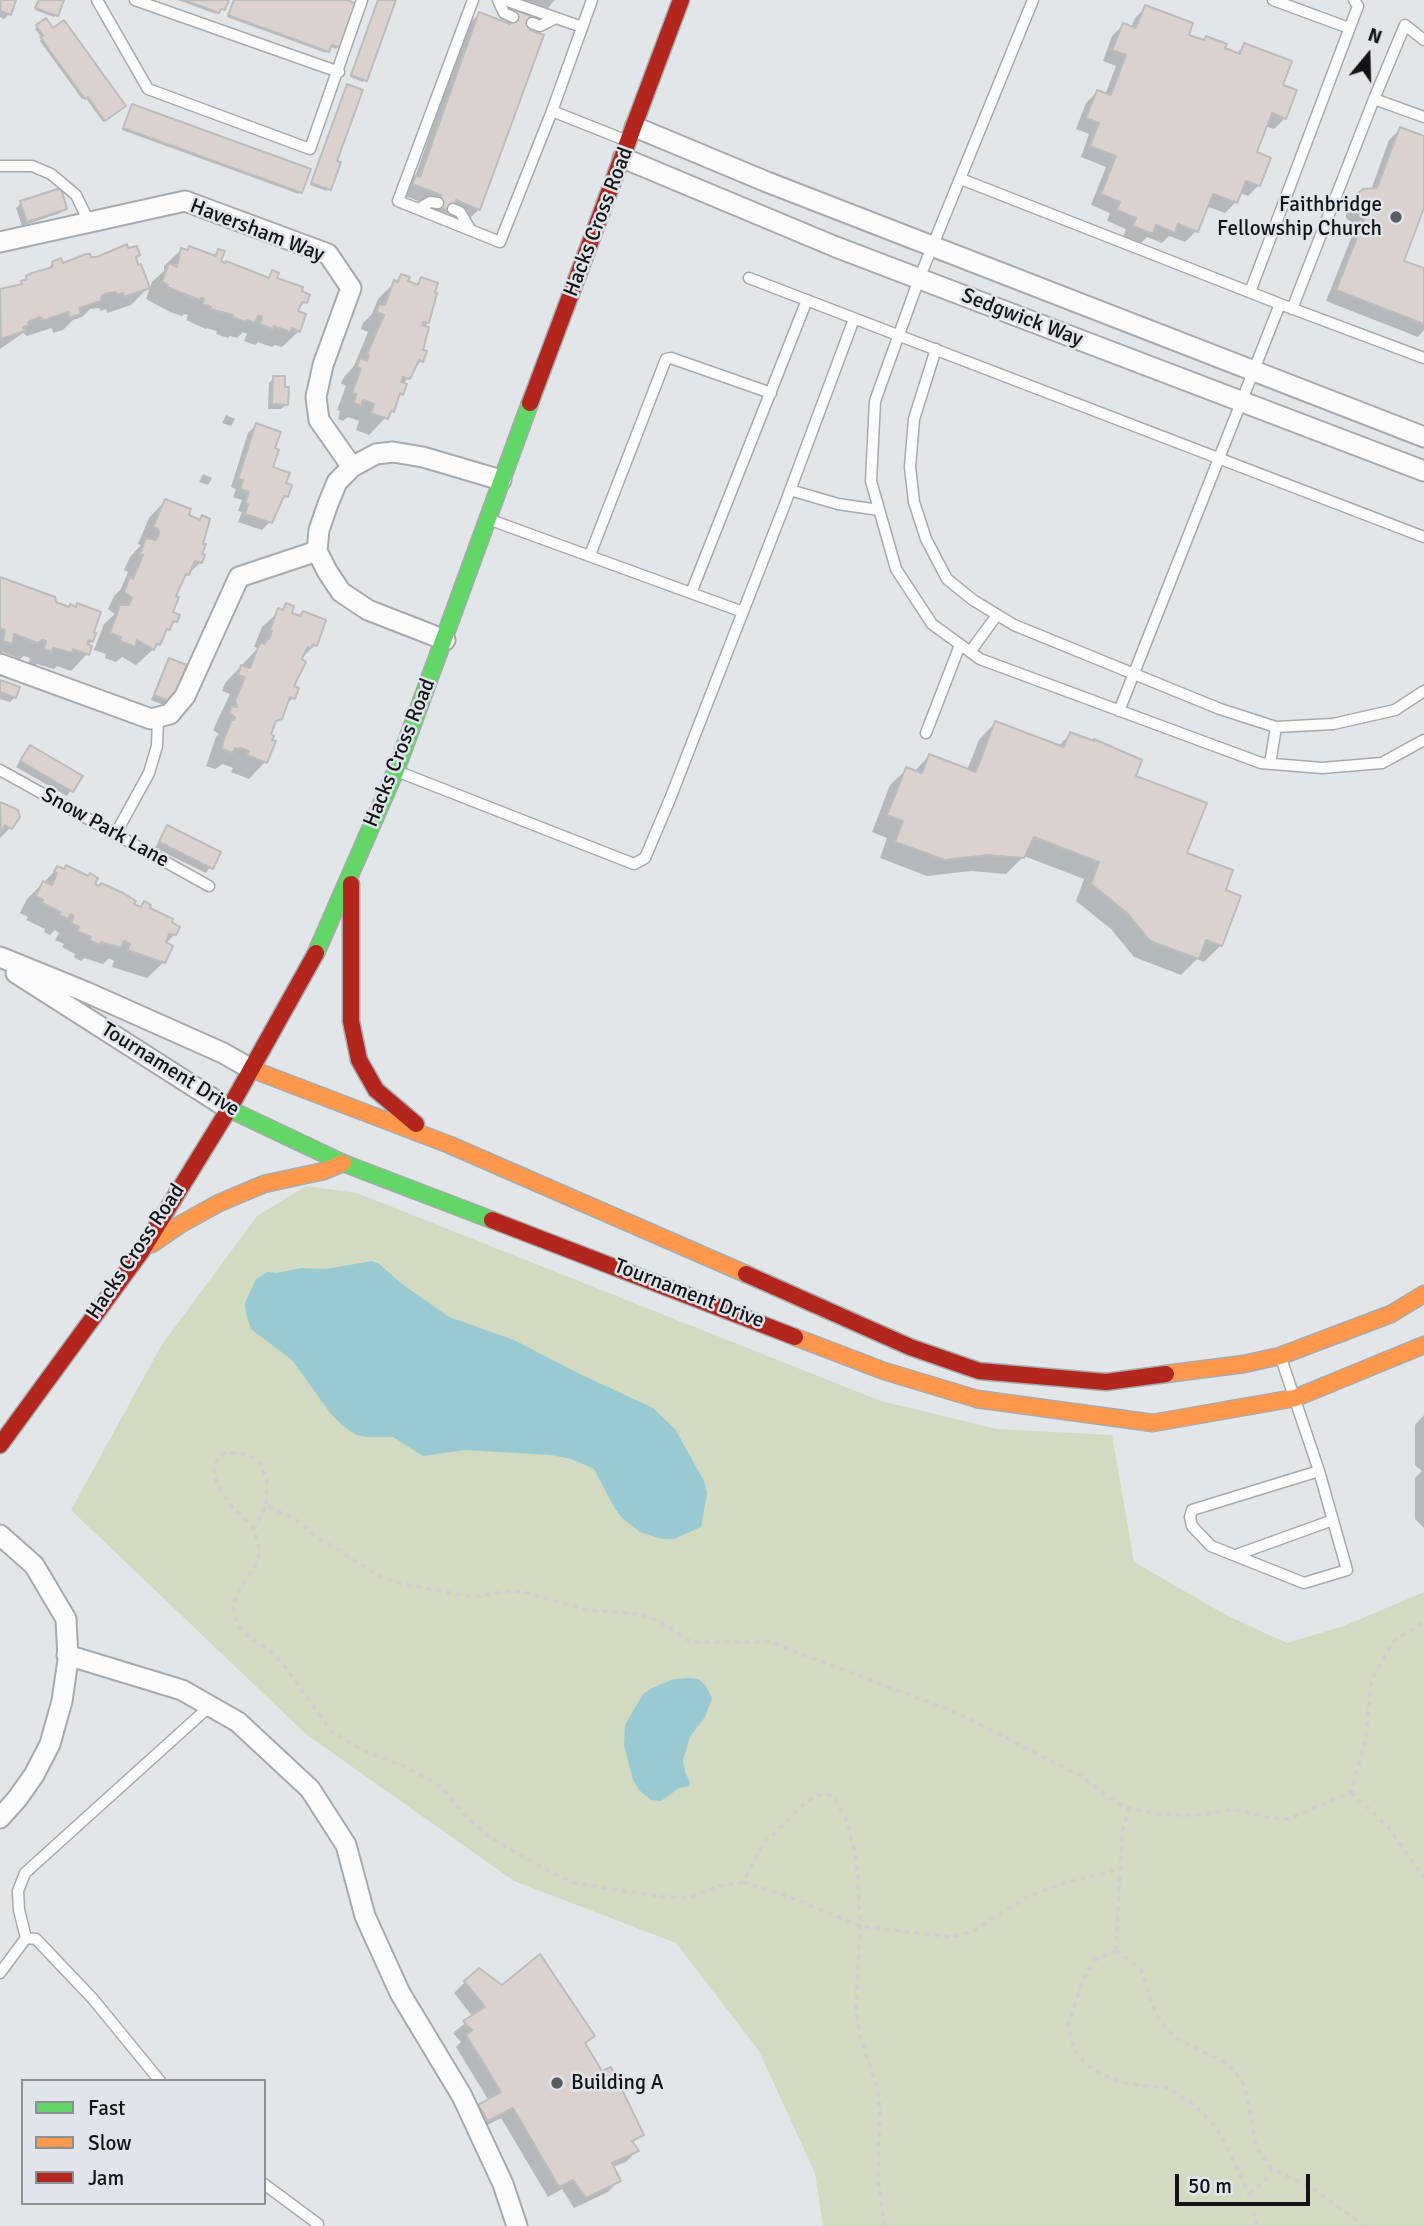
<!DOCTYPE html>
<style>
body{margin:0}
#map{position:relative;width:1424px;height:2226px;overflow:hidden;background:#e3e6e9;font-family:Signika,sans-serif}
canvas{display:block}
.legend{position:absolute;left:21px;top:2079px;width:245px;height:126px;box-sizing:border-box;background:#e0e5ec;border:2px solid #8d9196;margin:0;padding:9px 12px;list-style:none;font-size:21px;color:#111315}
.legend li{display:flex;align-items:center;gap:14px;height:35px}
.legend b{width:35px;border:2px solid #8d9196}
.north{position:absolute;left:1333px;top:21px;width:70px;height:70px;-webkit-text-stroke:5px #e0e5ec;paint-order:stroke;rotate:19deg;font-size:19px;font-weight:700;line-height:28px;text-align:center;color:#111315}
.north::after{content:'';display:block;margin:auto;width:24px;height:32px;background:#111315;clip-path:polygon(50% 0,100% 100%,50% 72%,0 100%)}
.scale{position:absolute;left:1175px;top:2174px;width:135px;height:32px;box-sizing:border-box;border:4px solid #111315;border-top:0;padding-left:9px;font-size:21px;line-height:24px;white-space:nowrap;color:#111315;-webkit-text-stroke:5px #e0e5ec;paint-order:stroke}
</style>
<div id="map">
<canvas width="1424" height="2226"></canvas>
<ul class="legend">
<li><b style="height:9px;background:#63d668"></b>Fast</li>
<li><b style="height:9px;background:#ff974d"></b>Slow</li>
<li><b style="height:9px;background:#b3261e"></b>Jam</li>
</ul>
<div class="north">N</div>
<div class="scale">50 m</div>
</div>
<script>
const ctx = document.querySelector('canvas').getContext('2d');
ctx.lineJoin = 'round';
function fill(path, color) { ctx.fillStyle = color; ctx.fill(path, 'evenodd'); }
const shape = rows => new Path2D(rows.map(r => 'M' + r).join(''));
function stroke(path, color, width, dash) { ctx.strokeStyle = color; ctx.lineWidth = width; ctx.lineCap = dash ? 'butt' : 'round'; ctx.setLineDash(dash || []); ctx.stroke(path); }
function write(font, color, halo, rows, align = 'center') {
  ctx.font = font + ' Signika,sans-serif'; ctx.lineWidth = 5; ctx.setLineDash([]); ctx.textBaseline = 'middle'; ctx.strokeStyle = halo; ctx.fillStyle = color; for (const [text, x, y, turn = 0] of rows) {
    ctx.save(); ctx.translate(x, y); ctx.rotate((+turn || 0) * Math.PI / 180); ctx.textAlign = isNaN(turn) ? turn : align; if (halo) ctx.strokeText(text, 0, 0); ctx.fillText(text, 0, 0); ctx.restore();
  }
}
fill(shape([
 [306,1186,357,1193,881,1401,997,1429,1112,1435,1134,1562,1226,1615,1287,1643,1344,1626,1424,1592,1424,2226,823,2226,815,2173,759,2051,676,1943,514,1881,307,1735,71,1510,161,1346,257,1216]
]), '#d2dac1');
fill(shape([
 [372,1261,378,1263,402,1284,449,1317,514,1340,580,1374,653,1408,675,1429,704,1481,707,1493,701,1527,674,1539,662,1539,640,1532,622,1518,614,1507,594,1469,571,1459,551,1455,465,1450,423,1456,393,1437,366,1437,356,1435,343,1426,331,1414,292,1360,251,1329,246,1314,245,1303,256,1279,267,1272,276,1273,301,1268,326,1269],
 [688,1678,699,1679,706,1686,712,1698,705,1717,690,1737,683,1760,685,1772,690,1782,689,1786,679,1788,661,1801,651,1800,639,1790,633,1780,624,1745,625,1725,643,1694,652,1688,674,1679]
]), '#99cad1');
fill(shape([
 [0,0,14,0,9,14,4,19,0,17],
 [39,0,62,0,56,15,54,17,35,10],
 [178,0,227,0,223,9,218,10,216,14],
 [233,0,346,0,338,47,336,49,329,46,326,53,227,17],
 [378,0,394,0,363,82,350,77],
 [508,0,555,0,543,14],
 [1146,7,1187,36,1236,54,1245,45,1281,86,1285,118,1274,129,1265,126,1255,153,1259,185,1248,196,1240,193,1236,202,1225,213,1206,206,1196,231,1185,242,1169,236,1162,243,1147,237,1140,244,1123,237,1126,229,1107,221,1110,213,1091,205,1106,167,1081,157,1089,134,1076,129,1086,103,1097,92,1105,95,1116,66,1103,61,1112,36,1123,25,1131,28,1135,18],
 [516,12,479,209,468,220,449,212,439,222,427,218,431,206,403,195,405,189,414,180,468,25,479,14,504,23],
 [46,20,122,108,103,122,85,97,82,99,40,41,42,38,35,29],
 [347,86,335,162,327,191,310,185],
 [132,106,301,192,299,194,122,130],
 [1400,129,1424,138,1424,207,1402,262,1424,270,1424,330,1418,337,1326,301,1356,226,1346,218,1346,208,1364,190,1371,190,1389,140],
 [21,203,65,208,60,213,22,226,16,208],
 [190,248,213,256,218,251,219,262,266,279,273,272,275,279,305,302,295,312,299,331,282,347,275,345,272,347,258,342,255,345,244,341,247,334,243,332,237,338,230,336,228,338,216,334,217,331,207,328,206,329,186,320,188,315,184,314,182,316,170,312,146,299,152,282,164,271,164,266,181,250,186,252],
 [127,250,138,255,134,259,148,288,131,305,107,313,106,309,101,311,99,308,90,309,82,317,73,320,63,330,53,333,52,328,27,336,23,333,0,349,0,291,18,286,27,278,44,272,53,263,62,265],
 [401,276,406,282,415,285,421,279,428,323,423,327,421,361,403,384,402,394,396,399,392,411,369,435,356,430,359,421,348,417,343,421,338,419,340,411,337,410,346,386,341,383,344,377,354,366,368,332,361,329,363,323,372,314,378,299],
 [274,378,287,404,281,409,268,409,269,383],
 [226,415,235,419,231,426,222,423],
 [256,425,273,449,271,468,284,484,286,496,278,505,270,522,262,530,238,522,242,512,238,511,242,500,233,497,236,489,231,487,248,433],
 [203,474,212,478,208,485,199,482],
 [165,501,187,516,198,521,202,517,201,562,183,579,174,597,171,613,176,621,162,635,159,644,136,665,122,657,116,662,105,658,106,654,94,650,104,624,115,614,108,609,114,596,121,589,128,572,124,570,130,557,141,545,138,544,149,518],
 [0,579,68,609,78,605,92,633,92,641,87,646,87,654,71,671,57,666,54,669,37,664,34,667,28,665,30,658,24,656,20,659,2,652,0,654],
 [286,605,289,614,298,618,303,613,315,645,300,660,292,687,293,698,284,707,280,718,272,726,265,762,249,779,231,772,233,768,223,764,215,769,206,766,216,737,219,734,213,730,230,694,222,691,225,683,258,648,254,647,262,627],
 [170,660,171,701,166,706,151,700,165,665],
 [0,682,15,697,10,702,0,699],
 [995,723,1058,747,1070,734,1134,777,1185,854,1224,891,1221,945,1204,962,1197,959,1181,975,1134,957,1111,929,1076,901,1084,879,1024,856,1006,874,971,871,927,876,880,858,887,838,872,832,890,785,907,769,914,772,929,756,967,770,979,740],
 [30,747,80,777,67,796,16,767],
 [0,804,4,806,10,828,0,838],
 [167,827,219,853,206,873,155,848],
 [58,868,139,908,144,903,175,934,165,944,164,962,147,978,112,967,114,961,109,958,103,964,84,958,81,961,74,957,75,954,62,947,64,944,55,940,59,933,55,930,50,935,44,932,45,929,26,920,28,917,20,913,27,899],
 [1424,1415,1424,1528,1415,1519,1415,1478,1422,1471,1415,1465,1415,1425],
 [465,1982,502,1988,593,2035,584,2044,641,2135,632,2144,637,2151,626,2162,613,2167,619,2181,608,2192,574,2208,562,2189,548,2197,501,2118,476,2131,468,2117,479,2106,489,2101,456,2047,461,2042,453,2033,473,2017,454,1993]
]), '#0003');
const building = shape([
 [1,0,16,0,11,15,0,11,1,0],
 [39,0,64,0,58,16,35,8,39,0],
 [184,0,229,0,225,10,221,9,219,13,184,0],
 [234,0,348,0,356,4,340,47,332,45,329,52,228,15,234,0],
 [378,0,396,0,367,81,351,75,378,0],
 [1145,5,1193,23,1189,35,1204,40,1206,36,1227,44,1225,48,1240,54,1244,43,1292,61,1283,85,1297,90,1286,119,1272,113,1257,152,1271,158,1260,186,1246,181,1237,203,1213,194,1198,232,1178,224,1175,233,1156,225,1153,234,1133,226,1136,218,1117,210,1120,202,1101,194,1116,156,1090,146,1099,123,1086,118,1097,90,1111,95,1126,55,1112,50,1123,23,1136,28,1145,5],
 [515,10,534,17,530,30,544,35,480,210,456,200,452,212,437,207,441,195,412,184,415,176,420,177,479,12,510,24,515,10],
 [46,18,53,28,64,20,126,106,105,121,88,97,85,99,40,37,43,36,36,25,46,18],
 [347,84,363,90,337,161,341,162,331,190,311,183,347,84],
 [132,104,311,169,302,193,123,128,132,104],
 [1400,127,1424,136,1424,208,1404,261,1424,268,1424,324,1336,290,1366,215,1357,206,1356,195,1363,189,1377,188,1400,127],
 [61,188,67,209,27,222,20,201,61,188],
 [127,244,128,248,137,246,140,255,136,257,138,265,141,264,150,288,124,297,123,293,117,295,116,292,109,293,102,295,101,301,79,308,81,314,70,318,68,312,45,320,40,317,28,322,29,325,23,327,25,331,1,339,0,289,22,284,21,281,27,279,26,276,32,273,53,267,52,262,61,258,63,263,86,254,90,254,91,257,97,257,127,244],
 [189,246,216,256,218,249,225,251,221,261,225,263,226,261,269,278,272,270,279,273,277,278,303,287,302,291,310,295,307,303,302,302,298,311,306,314,300,332,292,328,290,332,274,326,273,329,260,324,262,317,258,316,255,323,247,320,246,322,232,317,233,315,210,309,211,307,202,304,204,299,201,298,200,300,167,287,168,285,162,282,169,263,177,267,181,248,188,250,189,246],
 [401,274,410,277,408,281,418,285,421,277,438,283,435,292,437,293,429,323,423,322,422,325,429,327,423,350,427,351,423,362,419,360,410,379,403,377,401,382,407,384,403,395,400,393,394,412,391,411,388,419,371,413,374,404,363,400,361,406,354,403,356,394,352,393,361,369,357,366,360,358,367,361,369,355,367,354,384,315,377,312,379,304,385,305,394,280,398,282,401,274],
 [273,376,285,376,285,387,289,387,288,405,272,404,273,376],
 [256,423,281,432,275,448,279,450,273,467,290,473,286,483,292,485,288,497,284,496,272,523,245,514,248,504,245,503,249,492,240,489,243,480,238,479,256,423],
 [165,499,191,509,189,515,200,520,202,515,210,519,203,544,206,544,202,554,205,555,202,563,195,561,189,575,186,574,176,596,179,597,173,612,180,615,177,622,173,621,170,630,167,629,160,645,157,643,154,650,137,640,135,647,120,641,121,637,110,633,120,605,129,605,132,598,124,592,130,577,133,579,143,555,140,554,146,538,156,540,159,533,158,529,153,527,165,499],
 [0,577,55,597,56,602,69,607,70,604,76,607,77,603,101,612,94,632,96,633,93,642,89,640,87,644,92,646,89,655,73,649,72,653,53,648,52,652,44,649,46,641,42,640,38,643,14,634,12,644,3,641,5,630,0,628,0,577],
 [286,603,294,606,292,613,300,616,303,611,326,620,317,646,313,644,311,648,308,647,304,654,302,659,306,662,294,686,299,688,295,699,290,697,282,719,276,721,271,734,274,736,272,740,276,741,267,763,247,755,249,751,240,748,240,750,235,748,233,753,222,749,223,742,232,719,234,720,235,717,229,713,232,706,237,707,235,701,245,677,238,675,241,665,250,668,259,645,262,642,265,644,267,638,269,639,272,631,270,630,278,608,283,610,286,603],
 [169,658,187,665,172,702,154,695,169,658],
 [0,680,20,687,16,698,0,692,0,680],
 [995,721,1064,747,1070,732,1094,741,1094,739,1142,760,1136,776,1207,803,1187,853,1233,870,1226,890,1241,896,1222,946,1206,940,1199,959,1150,941,1127,913,1091,884,1099,862,1034,837,1024,858,988,855,945,860,895,842,903,821,887,815,906,767,922,773,929,754,976,772,995,721],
 [30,745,83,776,73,792,20,761,30,745],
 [0,802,18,810,20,817,12,829,5,825,1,833,0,802],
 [167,825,221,852,213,869,159,842,167,825],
 [66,865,88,876,90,873,98,878,95,884,99,886,101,883,123,893,136,901,134,904,141,907,144,901,151,905,150,908,173,919,172,922,180,927,176,935,169,934,166,942,173,946,165,963,127,950,130,944,124,941,121,948,101,942,100,945,89,940,91,937,77,931,79,927,71,923,74,916,71,914,68,919,59,915,60,912,42,903,43,900,36,896,43,881,52,885,57,873,54,872,57,866,64,869,66,865],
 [540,1954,595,2036,585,2043,602,2071,611,2067,644,2135,632,2141,639,2151,612,2163,621,2181,586,2198,573,2180,559,2187,513,2108,488,2121,478,2105,501,2092,466,2035,472,2030,463,2021,485,2007,464,1981,479,1968,502,1985,540,1954]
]);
fill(building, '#dbd2cf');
stroke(building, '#bbbcbc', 2);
const lane = shape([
 [97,0,148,89,310,149,362,0],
 [135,0,339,72],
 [473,0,398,201,500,242,552,111,625,140],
 [498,0,504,13,513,17],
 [505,0,582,27],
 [1033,0,919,279,875,401,871,481,896,569,932,624,980,659,1261,763,1322,768,1382,763,1424,740],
 [1273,0,1349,28],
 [532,23,540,26,556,18],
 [1374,99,1405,25,1424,40],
 [552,111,592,0],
 [0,166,32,166,51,174,76,195,89,222],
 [961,179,1280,304],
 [418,209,430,202,438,203],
 [453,209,460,212,470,229],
 [749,278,1424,537],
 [1250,292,1358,6,1354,0],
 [1292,309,1374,99,1424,117],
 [936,349,914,419,910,467,914,502,926,539,947,579,973,600,1014,625,1220,709,1276,727,1333,724,1395,710,1424,691],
 [790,490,838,504,879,510],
 [488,519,743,612],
 [590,555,666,359,671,358,771,393],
 [691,593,807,300],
 [970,652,997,615],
 [1119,711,1280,304,1424,358],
 [926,733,960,645],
 [1270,764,1276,727],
 [0,770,209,886],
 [399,772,634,864,645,858,670,799,785,504,854,319],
 [116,833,149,773,157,746,158,718],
 [1281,1358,1319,1471,1347,1570,1304,1583,1211,1546,1192,1526,1190,1517,1192,1510,1319,1471],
 [1236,1555,1333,1520],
 [26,1938,19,1910,18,1891,25,1873,210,1706],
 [0,1973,26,1938,36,1939,93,1999,160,2081],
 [264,2184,318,2224]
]);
const street = shape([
 [635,127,767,182,1424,437],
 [623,158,836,247,1424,471],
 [0,242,185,201,328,254,351,288,323,365,316,397,319,420,352,467],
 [445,640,368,610,341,592,327,571,317,551,319,530,328,504,337,482,352,467,376,454,393,452,423,457,501,480],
 [0,664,151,719,170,714,185,696,239,577,317,551],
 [0,957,86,992,223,1053,251,1069],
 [16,973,229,1109],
 [0,1535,34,1565,66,1619,68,1660,62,1701,50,1744,34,1775,17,1799,0,1818],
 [67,1655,182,1690,238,1722,310,1789,346,1845,365,1916,400,1993,462,2096,503,2184,517,2226]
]);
const fast = shape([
 [316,953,396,770,530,403],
 [229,1109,343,1163,492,1220]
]);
const slow = shape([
 [251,1069,450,1145,746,1274],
 [152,1244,181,1224,219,1203,264,1184,324,1171,343,1163],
 [795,1337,884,1371,977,1399,1153,1423,1295,1398,1424,1345],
 [1166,1374,1244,1364,1280,1356,1391,1314,1424,1294]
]);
const jam = shape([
 [530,403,681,0],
 [351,884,351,1021,359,1060,376,1090,416,1124],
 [492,1220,795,1337],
 [746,1274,910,1347,979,1371,1106,1382,1166,1374],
 [0,1445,141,1252,229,1109,316,953]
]);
stroke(lane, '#a7aaac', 13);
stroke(street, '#a7aaac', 23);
stroke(fast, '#a7aaac', 19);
stroke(slow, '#a7aaac', 19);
stroke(jam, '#a7aaac', 19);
stroke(shape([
 [254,1529,229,1503,216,1482,214,1466,219,1456,225,1453,241,1453,256,1459,261,1465,267,1481,266,1505],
 [1351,1792,1388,1827,1424,1878],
 [743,1882,792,1898,860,1926,951,1937,972,1932,1029,1896,1068,1882,1121,1869],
 [1116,1951,1100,1957,1093,1962,1082,1983,1068,2025,1074,2050,1087,2065,1103,2075,1128,2084,1169,2088,1194,2105,1215,2126,1224,2141,1249,2194,1257,2226],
 [1116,1951,1141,1969,1156,2015,1174,2037,1224,2062,1235,2071,1245,2087,1256,2147,1272,2169,1311,2187,1364,2226],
 [1116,1951,1122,1833,1129,1808],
 [1249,2194,1264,2181,1272,2169],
 [884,2226,878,2177,880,2108,877,2088,860,2036,856,2011,860,1926,858,1875,855,1853,846,1819,834,1797,825,1794,816,1796,804,1804,763,1844,743,1882,719,1886,689,1898,656,1896,575,1883,550,1872,489,1837,469,1819,440,1786,408,1768,360,1749,332,1732,284,1665,267,1648,251,1639,237,1625,233,1605,240,1588,258,1561,259,1548,254,1529,266,1505,296,1520,317,1537,379,1576,402,1584,475,1597,508,1591,524,1592,587,1610,640,1614,659,1621,691,1642,770,1642,957,1713,1081,1776,1115,1802,1129,1808,1161,1815,1199,1815,1234,1809,1270,1818,1288,1819,1351,1792,1366,1739,1370,1689,1373,1677,1394,1641,1424,1622]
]), '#cfcfd0', 3.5, [5, 5]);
stroke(lane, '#fbfbfc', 10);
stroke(street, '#fbfbfc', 19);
stroke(fast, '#63d668', 16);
stroke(slow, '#ff974d', 16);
stroke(jam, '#b3261e', 16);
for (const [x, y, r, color] of [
 [1396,217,7,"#5a5d5f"],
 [557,2083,7,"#5a5d5f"]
]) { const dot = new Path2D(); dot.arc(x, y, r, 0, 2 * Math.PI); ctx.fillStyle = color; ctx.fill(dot); stroke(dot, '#e0e5ec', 2.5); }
write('21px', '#111315', '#e0e5ec', [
 ["Faithbridge",1382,205],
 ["Fellowship Church",1382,229],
 ["Building A",571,2083,"left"]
], 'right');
write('21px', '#111315', '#e0e5ec', [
 ["Hacks Cross Road",599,222,-69],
 ["Haversham Way",257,231,21],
 ["Sedgwick Way",1022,318,21],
 ["Hacks Cross Road",400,753,-68],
 ["Snow Park Lane",105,828,29],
 ["Tournament Drive",170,1070,32],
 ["Hacks Cross Road",136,1252,-56],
 ["Tournament Drive",689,1294,21]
]);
</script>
